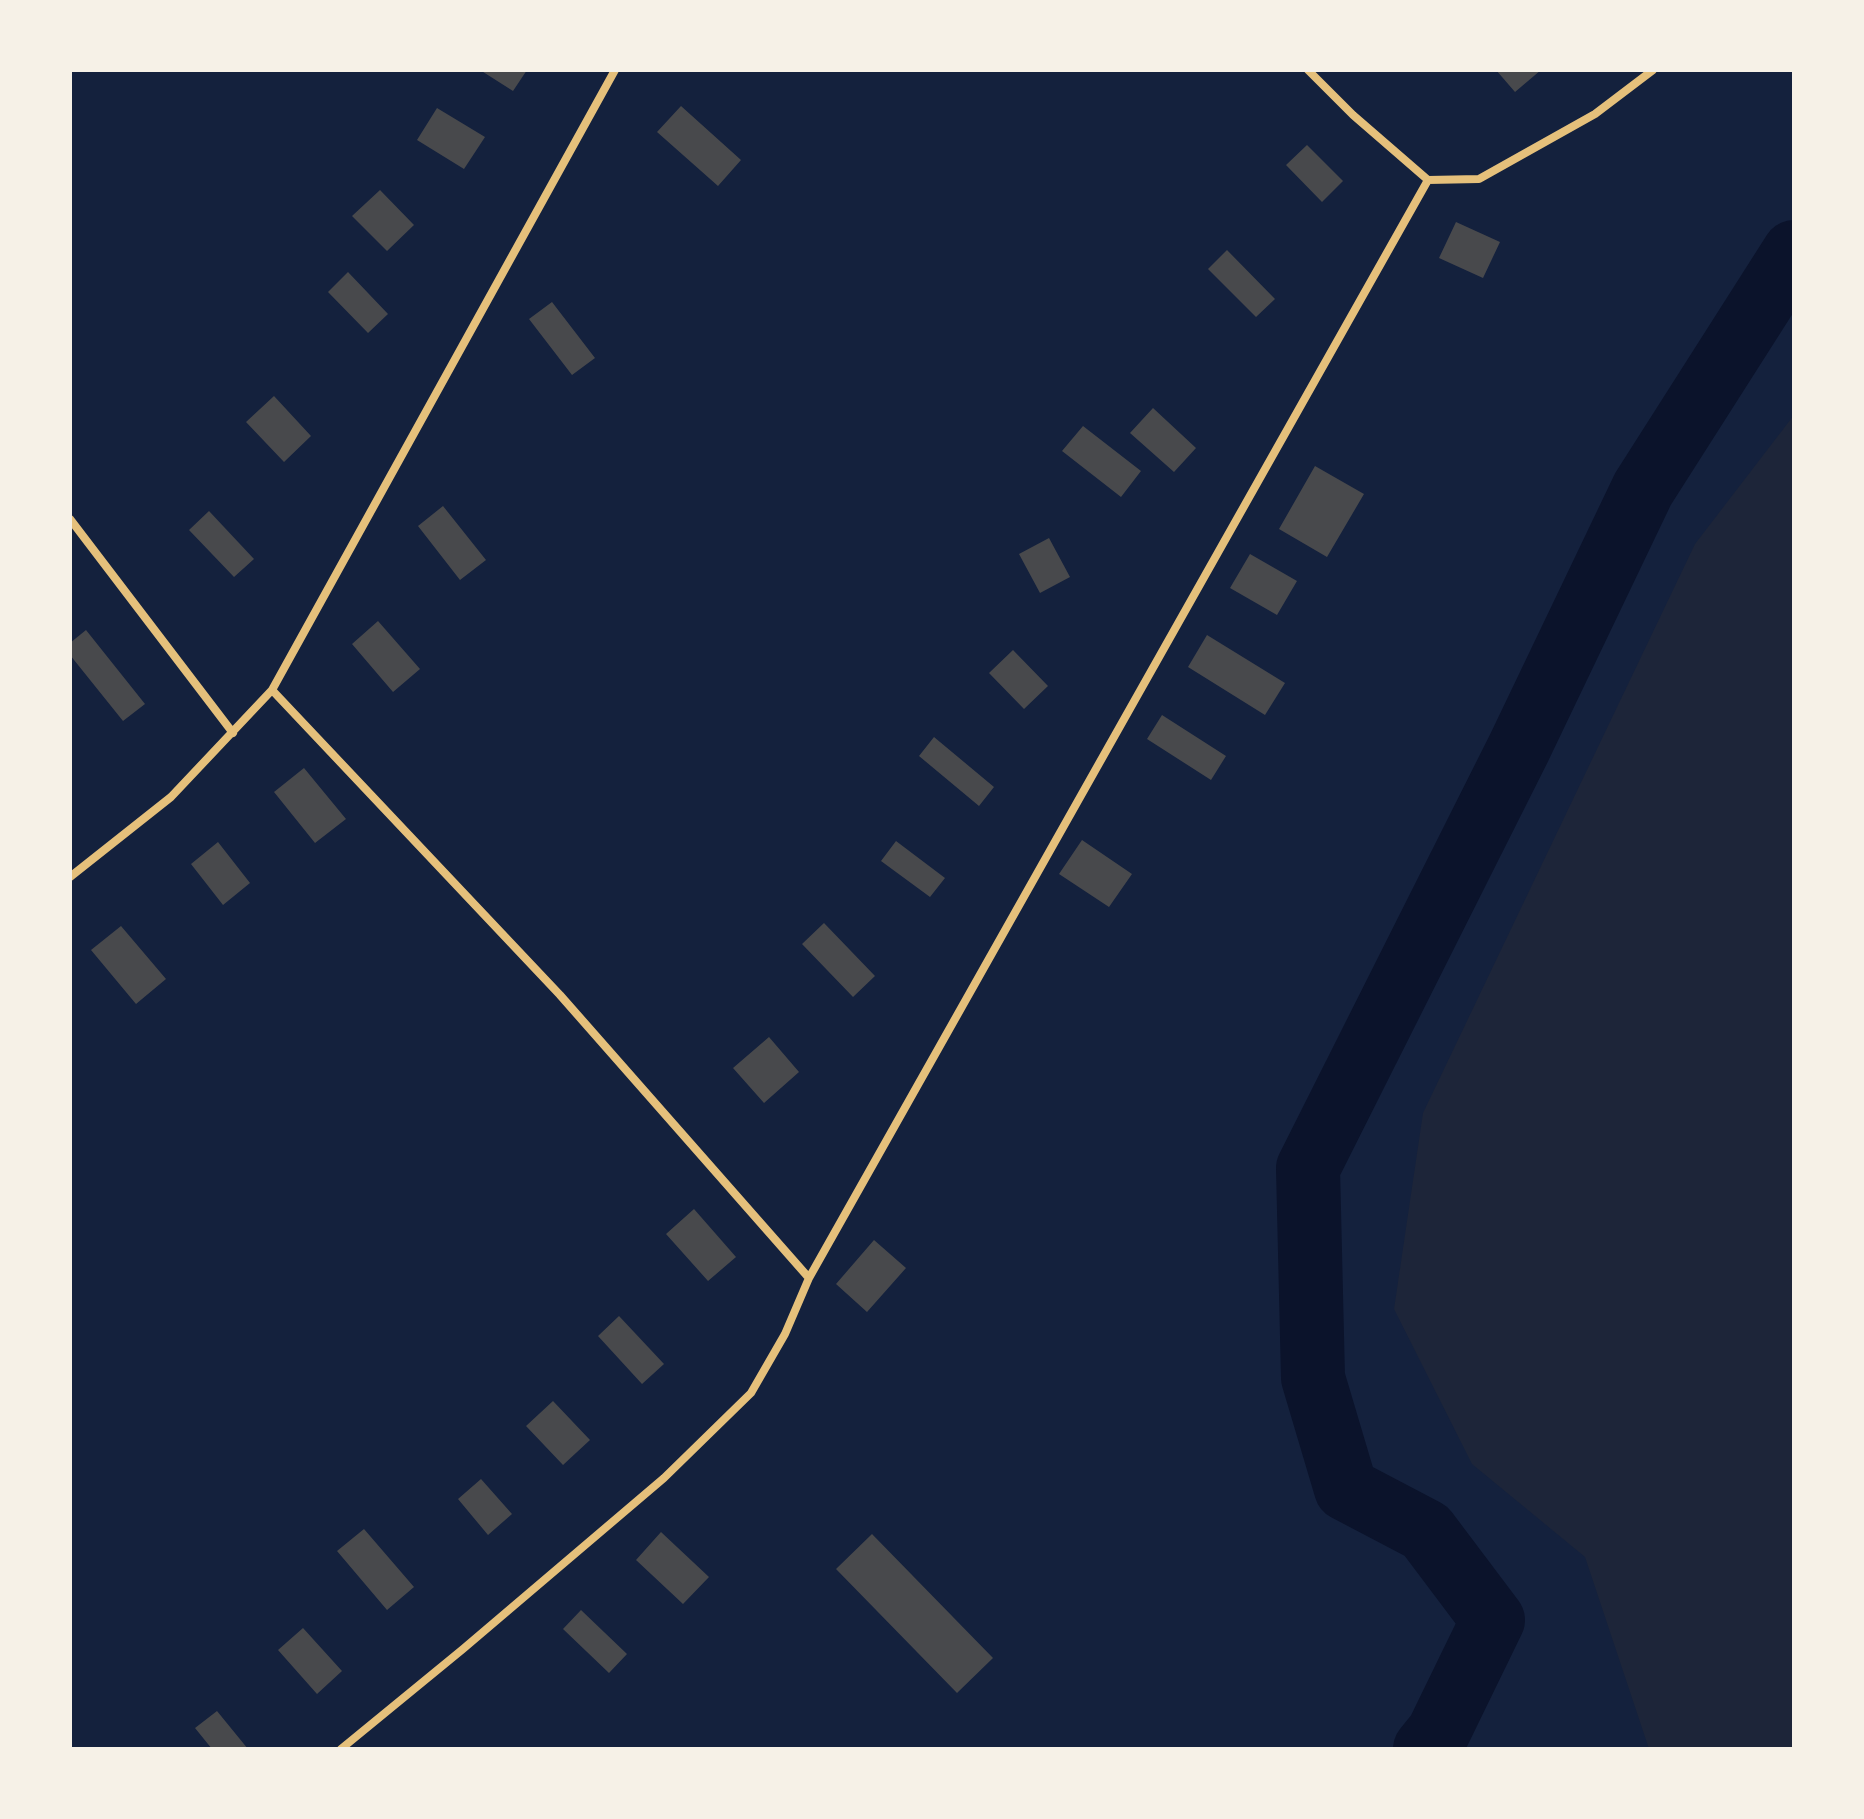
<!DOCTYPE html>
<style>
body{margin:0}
#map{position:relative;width:1864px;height:1819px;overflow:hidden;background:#14213d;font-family:"IBM Plex Serif",serif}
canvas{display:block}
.frame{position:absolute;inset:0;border:72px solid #f6f1e7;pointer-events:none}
</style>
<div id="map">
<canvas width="1864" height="1819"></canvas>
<div class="frame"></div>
</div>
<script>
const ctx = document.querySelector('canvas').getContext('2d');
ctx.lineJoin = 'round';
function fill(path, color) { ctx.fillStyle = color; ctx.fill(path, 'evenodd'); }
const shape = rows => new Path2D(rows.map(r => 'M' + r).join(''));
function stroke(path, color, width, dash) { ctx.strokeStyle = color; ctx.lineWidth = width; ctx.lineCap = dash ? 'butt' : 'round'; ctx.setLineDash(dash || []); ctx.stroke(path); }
fill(shape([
 [1794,415,1794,1749,1649,1749,1585,1557,1472,1464,1394,1309,1423,1113,1695,544]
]), '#1d2539');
stroke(shape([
 [1425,1749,1438,1733,1493,1620,1426,1531,1346,1489,1313,1378,1308,1168,1519,748,1643,489,1794,252]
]), '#0b132b', 64);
fill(shape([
 [480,70,527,70,513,91],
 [1496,70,1541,70,1515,92],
 [681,106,741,160,718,186,657,132],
 [437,108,485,137,464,169,417,140],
 [1307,145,1343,181,1322,202,1286,165],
 [380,190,414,225,387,251,352,216],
 [1456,222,1500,242,1483,278,1439,258],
 [1227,250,1275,299,1256,317,1208,269],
 [348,272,388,314,368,333,328,292],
 [552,302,595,358,572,375,529,319],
 [274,396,311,436,284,462,246,422],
 [1153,408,1196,448,1174,472,1130,433],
 [1083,426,1141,471,1121,497,1062,451],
 [1315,466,1364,494,1327,557,1279,529],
 [443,506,486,560,460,580,418,526],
 [209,511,254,559,234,577,189,530],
 [1049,538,1070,577,1040,593,1019,554],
 [1250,554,1297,581,1277,615,1230,588],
 [378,621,420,669,393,692,352,644],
 [86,630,145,704,123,721,70,655,70,643],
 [1207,635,1285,683,1265,715,1188,667],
 [1013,650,1048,686,1024,709,989,673],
 [1162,715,1226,756,1211,780,1147,739],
 [934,737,994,787,979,806,919,756],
 [304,768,346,819,315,843,274,792],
 [1082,840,1132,874,1109,907,1059,874],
 [896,841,945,878,930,897,881,861],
 [218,842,250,883,223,905,191,864],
 [824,923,875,976,853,997,802,944],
 [121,926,166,979,136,1004,91,950],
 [769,1037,799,1072,764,1103,733,1068],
 [694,1209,736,1257,708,1281,666,1234],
 [874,1240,906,1268,867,1312,836,1284],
 [619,1316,664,1364,642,1384,598,1336],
 [553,1401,590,1440,563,1465,526,1426],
 [481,1479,512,1514,488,1535,458,1499],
 [364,1529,414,1587,387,1610,337,1551],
 [661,1532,709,1577,683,1604,636,1560],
 [872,1534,993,1658,957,1693,836,1569],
 [581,1610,627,1654,609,1673,563,1629],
 [303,1628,342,1671,317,1694,278,1650],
 [217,1711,248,1749,212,1749,195,1728]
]), '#48494c');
stroke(shape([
 [1308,70,1353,115,1428,180],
 [1428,180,1479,179,1595,114,1653,70],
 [70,519,233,733],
 [272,690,560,995,809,1278],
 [70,877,171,797,272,690,615,70],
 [341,1749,463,1649,664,1478,751,1393,785,1334,809,1278,1428,180]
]), '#e5c07b', 8);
</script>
